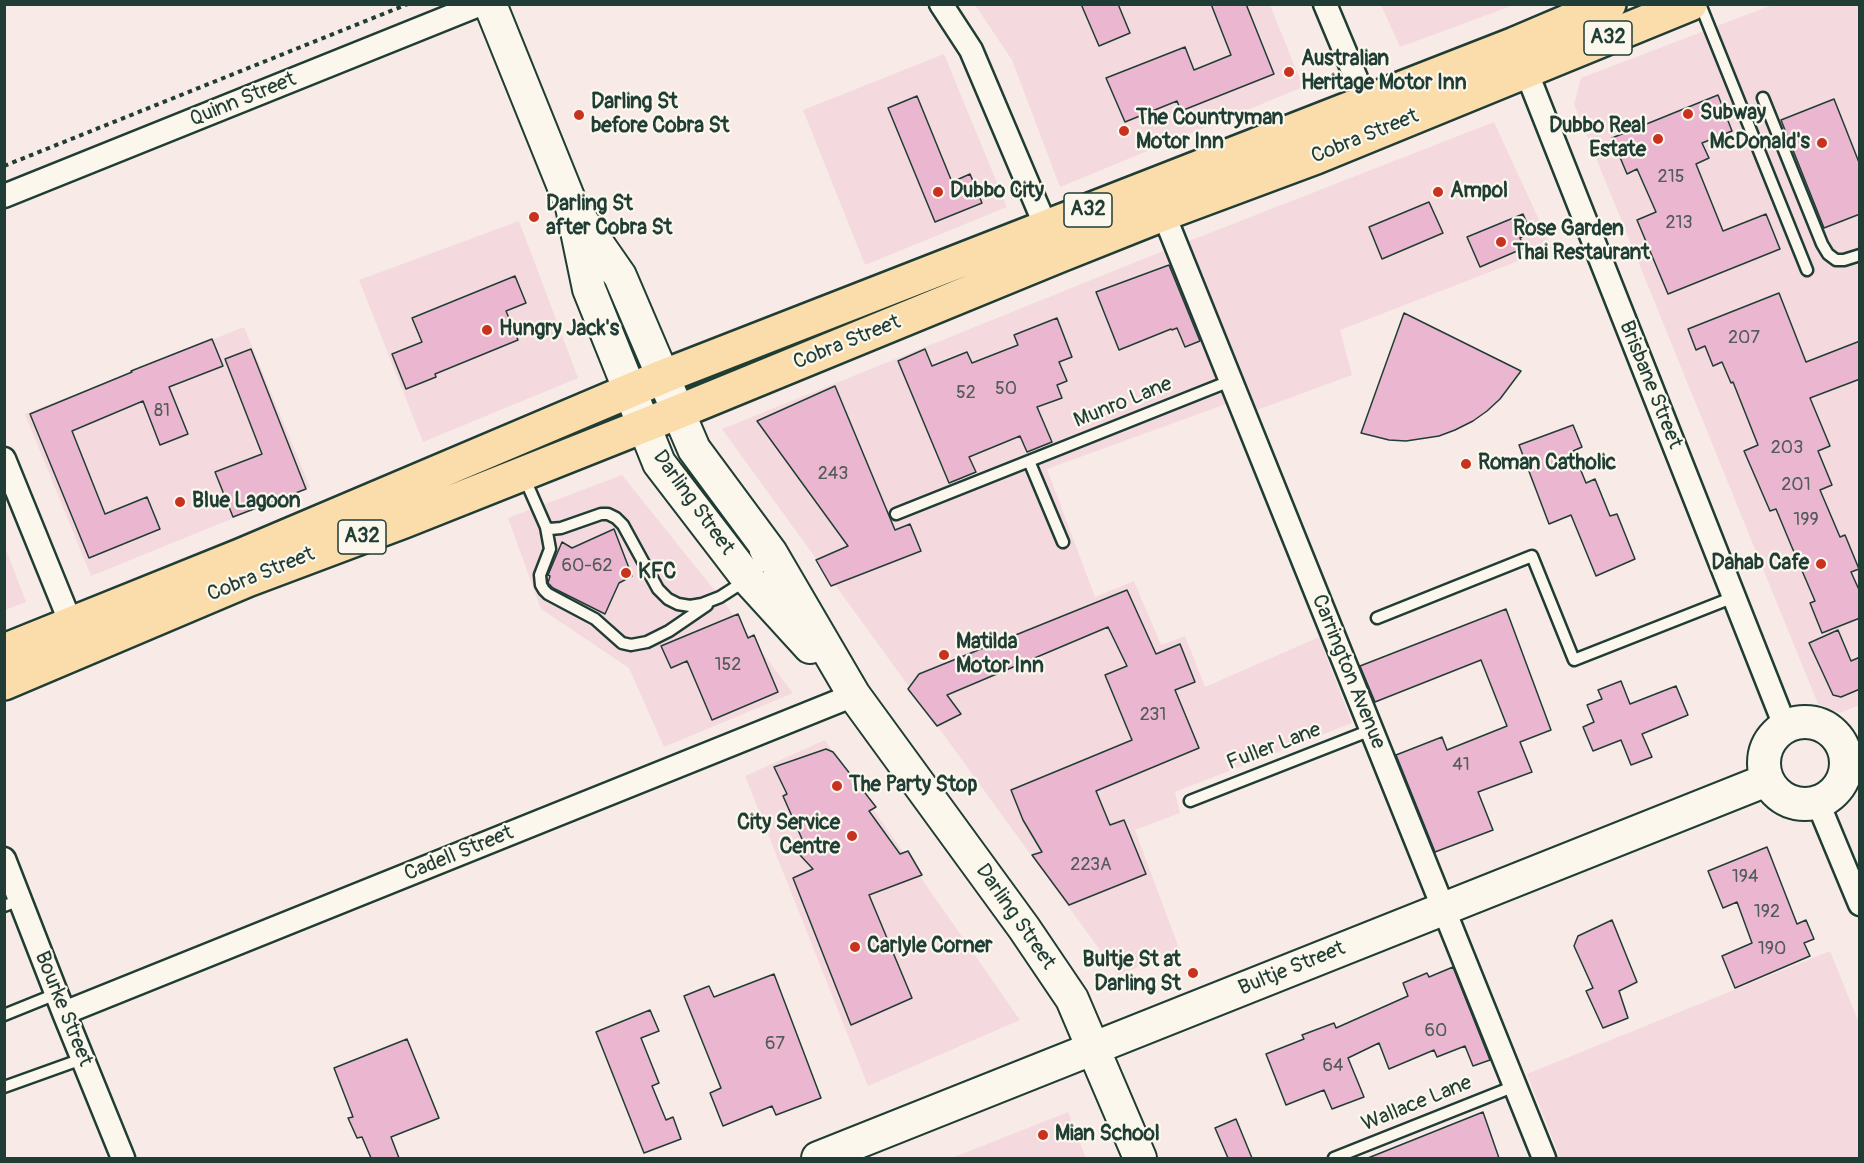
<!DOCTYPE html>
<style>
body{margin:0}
#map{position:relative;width:1864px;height:1163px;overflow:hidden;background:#f8eae6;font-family:Pangolin,sans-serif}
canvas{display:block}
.frame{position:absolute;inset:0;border:6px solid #1f3d34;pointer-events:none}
</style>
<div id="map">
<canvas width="1864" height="1163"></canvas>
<div class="frame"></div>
</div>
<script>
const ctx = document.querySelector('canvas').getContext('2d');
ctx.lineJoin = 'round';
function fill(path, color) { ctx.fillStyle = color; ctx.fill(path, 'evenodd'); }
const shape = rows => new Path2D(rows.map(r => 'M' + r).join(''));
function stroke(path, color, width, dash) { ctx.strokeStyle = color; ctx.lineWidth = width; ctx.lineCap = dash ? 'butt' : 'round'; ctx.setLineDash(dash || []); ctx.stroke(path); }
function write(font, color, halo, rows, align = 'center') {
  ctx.font = font + ' Pangolin,sans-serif'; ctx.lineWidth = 4.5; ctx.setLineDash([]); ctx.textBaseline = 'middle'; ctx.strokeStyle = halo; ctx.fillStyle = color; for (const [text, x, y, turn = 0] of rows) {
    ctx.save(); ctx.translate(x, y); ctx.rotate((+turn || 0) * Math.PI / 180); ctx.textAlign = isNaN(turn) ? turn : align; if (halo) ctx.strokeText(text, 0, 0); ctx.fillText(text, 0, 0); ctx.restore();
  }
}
fill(shape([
 [975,5,1270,5,1303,87,1060,187,1012,60],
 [1381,5,1514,5,1400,47],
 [1772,5,1859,5,1859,705,1840,713,1818,704,1574,104,1581,78],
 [944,54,1007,207,865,265,803,110],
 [1494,122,1552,248,1340,330,1352,375,1252,412,1189,241],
 [519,221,578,378,423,442,359,280],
 [1168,249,1226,404,1047,469,1095,597,1134,581,1161,645,1185,636,1205,687,1319,637,1352,723,1175,792,1180,813,1135,830,1180,951,1118,975,722,429],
 [244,327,310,487,91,576,25,414],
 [622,475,720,597,793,693,664,747,629,668,541,609,508,518],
 [5,547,26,602,5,610,4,610],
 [825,740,1020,1020,868,1086,745,776],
 [1830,951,1859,1023,1859,1158,1560,1158,1527,1074],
 [1068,1112,1086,1158,952,1158]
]), '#f4dadf');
const building = shape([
 [1081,4,1118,4,1130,33,1099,46,1081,4],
 [1211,4,1246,4,1274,74,1181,111,1177,101,1125,122,1106,78,1185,47,1194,70,1231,55,1211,4],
 [1718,95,1732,131,1702,143,1709,158,1696,164,1723,231,1766,214,1780,249,1668,294,1637,220,1656,212,1637,169,1627,174,1612,138,1718,95],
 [917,96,952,182,970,174,982,203,935,222,888,108,917,96],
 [1834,99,1860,165,1860,214,1824,228,1781,120,1834,99],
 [1429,202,1443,233,1382,259,1369,227,1429,202],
 [1523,214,1531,233,1520,238,1524,248,1480,267,1467,237,1523,214],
 [1169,265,1200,341,1185,347,1177,328,1172,330,1171,329,1119,350,1096,292,1169,265],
 [515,276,526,303,506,311,518,340,435,374,436,377,406,389,392,354,422,342,412,318,515,276],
 [1779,293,1806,362,1860,341,1860,379,1810,398,1830,446,1818,451,1832,485,1820,490,1840,537,1845,535,1859,569,1851,572,1860,592,1860,618,1822,633,1810,603,1815,601,1791,545,1776,509,1770,511,1744,451,1758,445,1733,382,1731,383,1722,362,1713,366,1705,346,1696,350,1688,329,1779,293],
 [1404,313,1521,371,1500,399,1487,411,1473,421,1455,430,1439,436,1406,441,1389,440,1361,433,1404,313],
 [1057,318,1072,357,1059,362,1067,381,1057,385,1062,398,1037,407,1052,442,1027,452,1020,436,969,457,976,472,949,483,898,361,925,349,932,366,967,352,972,363,1018,345,1014,335,1057,318],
 [212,339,223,366,169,387,188,434,160,445,143,401,72,431,105,514,147,497,160,529,89,558,30,414,132,372,131,371,212,339],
 [251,349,306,489,233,517,215,472,262,454,225,359,251,349],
 [835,386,895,530,910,524,921,551,831,586,816,560,848,546,757,421,835,386],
 [1573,425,1582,447,1573,451,1586,483,1595,479,1610,516,1617,514,1635,559,1596,576,1571,515,1549,524,1519,445,1573,425],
 [614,529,632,576,619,583,605,614,553,588,548,583,550,576,548,575,562,542,572,548,614,529],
 [1127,590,1156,654,1180,644,1195,682,1175,690,1199,748,1096,791,1110,825,1124,820,1146,874,1069,905,1032,855,1042,852,1023,820,1011,790,1132,740,1105,675,1127,666,1108,627,947,695,961,714,937,726,908,689,919,674,1127,590],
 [1506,609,1551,730,1520,742,1532,772,1478,792,1493,830,1435,852,1396,755,1442,737,1447,750,1507,726,1481,660,1375,702,1360,666,1506,609],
 [738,614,748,638,754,635,778,692,712,720,687,661,671,668,661,646,738,614],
 [1838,630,1851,661,1860,657,1860,689,1841,697,1833,695,1809,643,1838,630],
 [1621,681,1630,704,1676,686,1688,715,1642,734,1652,757,1631,765,1621,740,1593,751,1583,727,1594,722,1587,705,1602,699,1598,690,1621,681],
 [826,749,833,752,876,807,869,811,900,854,908,851,922,875,869,895,912,998,851,1025,793,878,813,869,799,854,806,848,783,796,787,794,774,767,826,749],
 [1767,847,1797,924,1806,920,1814,939,1804,943,1810,956,1735,988,1722,956,1752,943,1737,902,1723,908,1708,871,1767,847],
 [1612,920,1637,982,1619,991,1628,1018,1603,1028,1586,991,1593,988,1574,946,1578,936,1612,920],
 [1453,967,1490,1060,1473,1066,1465,1046,1437,1057,1434,1050,1389,1069,1379,1043,1348,1058,1364,1097,1332,1109,1324,1090,1286,1105,1266,1054,1304,1039,1302,1035,1334,1023,1336,1028,1408,996,1403,983,1427,973,1429,977,1453,967],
 [774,974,821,1098,776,1115,772,1106,723,1126,710,1093,721,1088,684,996,709,986,714,997,774,974],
 [650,1010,659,1031,641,1038,659,1083,652,1086,666,1120,673,1117,681,1139,644,1153,596,1032,650,1010],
 [407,1039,439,1118,391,1137,399,1158,371,1158,362,1137,357,1138,348,1118,353,1117,334,1068,407,1039],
 [1483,1112,1499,1158,1368,1158,1483,1112],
 [1236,1119,1252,1158,1228,1158,1215,1128,1236,1119]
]);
fill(building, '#ebb6cf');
stroke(building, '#1f3d34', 1.5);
const lane = shape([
 [1700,4,1807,270],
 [1763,98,1822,244,1828,254,1836,260,1844,260,1860,255],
 [1029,461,1063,542],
 [524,477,546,527,550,529,561,528,601,514,608,514,616,518,623,525,658,589,668,599,678,604,690,606,702,604,720,597,748,579,759,568,760,563,755,552],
 [896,514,1230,381],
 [546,527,550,549,540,575,541,585,544,590,548,594,595,619,622,643,631,645,647,642,669,631,707,605],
 [1377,618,1532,556,1574,660,1734,597],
 [1190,801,1371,730],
 [4,906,20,900],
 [4,1015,56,994],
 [4,1087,82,1059],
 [1334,1158,1515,1086]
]);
const street = shape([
 [941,4,971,50,1052,241],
 [1325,4,1366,102,1376,112],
 [1521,58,1785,726],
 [4,196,481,4],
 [1158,200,1544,1158],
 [4,459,76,636],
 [1818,803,1860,904],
 [4,859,64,1013,123,1158],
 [64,1013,854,695]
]);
const secondary = shape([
 [490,4,572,207,589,289,659,463,748,579,810,647],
 [572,207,620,276,694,449,771,553,854,695,1024,928,1072,999,1140,1158],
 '1764 763a41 41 0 1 1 82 0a41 41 0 1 1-82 0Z',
 [818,1158,1767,780]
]);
const highway = shape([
 [4,651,240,556,662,377,1515,44,1609,4],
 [4,683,247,580,404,521,678,412,1058,256,1163,214,1316,157,1690,4]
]);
stroke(lane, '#1f3d34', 15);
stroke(street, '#1f3d34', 27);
stroke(secondary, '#1f3d34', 36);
stroke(highway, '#1f3d34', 38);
stroke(shape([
 [4,166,408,4]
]), '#1f3d34', 4, [4.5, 4.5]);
stroke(lane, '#fbf7ec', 10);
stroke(street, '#fbf7ec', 22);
stroke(secondary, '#fbf7ec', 32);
stroke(highway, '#faddab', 33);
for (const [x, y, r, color] of [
 [1289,72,6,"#c8321e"],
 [1688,114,6,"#c8321e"],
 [579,115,6,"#c8321e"],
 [1124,131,6,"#c8321e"],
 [1658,139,6,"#c8321e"],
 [1822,143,6,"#c8321e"],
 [938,192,6,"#c8321e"],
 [1438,192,6,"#c8321e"],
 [534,217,6,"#c8321e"],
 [1501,242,6,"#c8321e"],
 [487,330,6,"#c8321e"],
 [1466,464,6,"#c8321e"],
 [180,502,6,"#c8321e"],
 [1821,564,6,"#c8321e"],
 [626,573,6,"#c8321e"],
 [944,655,6,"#c8321e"],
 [837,786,6,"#c8321e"],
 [852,836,6,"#c8321e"],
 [855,947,6,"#c8321e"],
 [1193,973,6,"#c8321e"],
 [1043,1135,6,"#c8321e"]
]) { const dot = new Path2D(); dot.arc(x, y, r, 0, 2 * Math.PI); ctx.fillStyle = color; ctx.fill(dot); stroke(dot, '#fbf7ec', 2); }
write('18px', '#525b5b', null, [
 ["215",1671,177],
 ["213",1679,223],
 ["207",1744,338],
 ["50",1006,389],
 ["52",966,393],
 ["81",162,411],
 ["203",1787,448],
 ["243",833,474],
 ["201",1796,485],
 ["199",1806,520],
 ["60-62",587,566],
 ["152",728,665],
 ["231",1153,715],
 ["41",1461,765],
 ["223A",1091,865],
 ["194",1745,877],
 ["192",1767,912],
 ["190",1772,949],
 ["60",1436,1031],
 ["67",775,1044],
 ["64",1333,1066]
]);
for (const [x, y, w] of [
 [1608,38,48],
 [1088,210,48],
 [362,537,48]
]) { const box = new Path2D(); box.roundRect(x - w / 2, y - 17, w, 34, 4.5); ctx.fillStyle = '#fbf7ec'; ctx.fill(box); stroke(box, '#1f3d34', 1.5); }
write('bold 20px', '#1f3d34', null, [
 ["A32",1608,38],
 ["A32",1088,210],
 ["A32",362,537]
]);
write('bold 21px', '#1f3d34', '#fbf7ec', [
 ["Australian",1301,60],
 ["Heritage Motor Inn",1301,84],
 ["Darling St",591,103],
 ["before Cobra St",591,127],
 ["Subway",1700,114],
 ["The Countryman",1136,119],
 ["Motor Inn",1136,143],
 ["Dubbo Real",1646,127,"right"],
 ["Estate",1646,151,"right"],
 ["McDonald's",1810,143,"right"],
 ["Dubbo City",950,192],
 ["Ampol",1450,192],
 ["Darling St",546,205],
 ["after Cobra St",546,229],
 ["Rose Garden",1513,230],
 ["Thai Restaurant",1513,254],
 ["Hungry Jack's",499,330],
 ["Roman Catholic",1478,464],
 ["Blue Lagoon",192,502],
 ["Dahab Cafe",1809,564,"right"],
 ["KFC",638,573],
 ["Matilda",956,643],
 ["Motor Inn",956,667],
 ["The Party Stop",849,786],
 ["City Service",840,824,"right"],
 ["Centre",840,848,"right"],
 ["Carlyle Corner",867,947],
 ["Bultje St at",1181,961,"right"],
 ["Darling St",1181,985,"right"],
 ["Mian School",1055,1135]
], 'left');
write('21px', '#1f3d34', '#fbf7ec', [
 ["Quinn Street",243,100,-22],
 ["Cobra Street",1365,137,-22],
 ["Cobra Street",847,343,-22],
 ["Brisbane Street",1650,385,68],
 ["Munro Lane",1123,403,-22],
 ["Darling Street",693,503,54],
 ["Cobra Street",261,575,-22],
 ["Carrington Avenue",1348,672,68],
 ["Fuller Lane",1274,747,-21],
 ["Cadell Street",459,854,-22],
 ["Darling Street",1015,917,55],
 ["Bultje Street",1292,969,-22],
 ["Bourke Street",63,1009,68],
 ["Wallace Lane",1417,1104,-22]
]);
</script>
